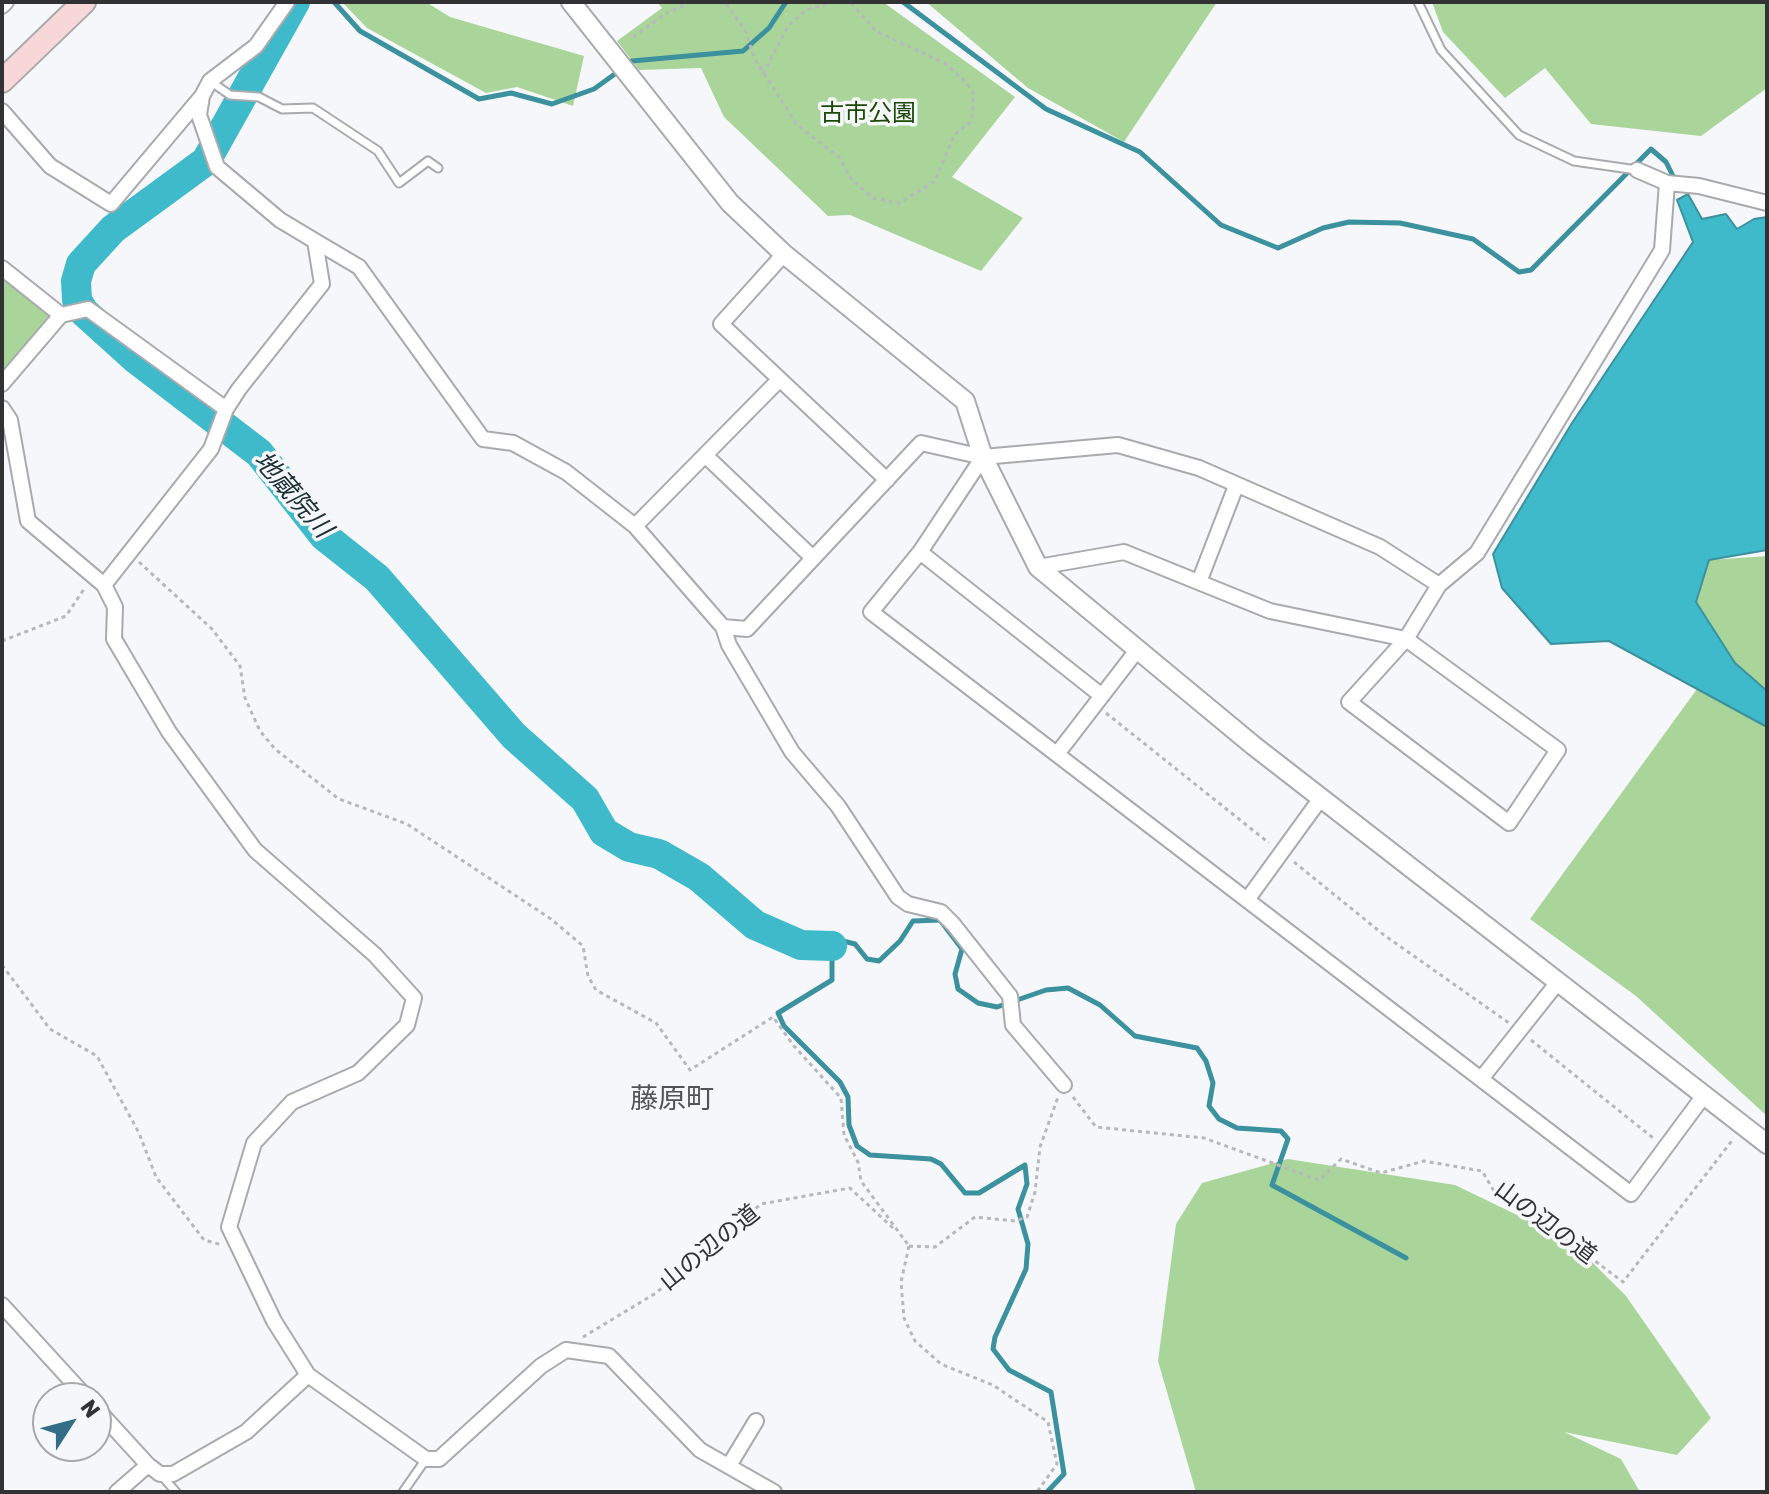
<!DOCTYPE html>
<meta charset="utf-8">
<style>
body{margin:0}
#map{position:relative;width:1769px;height:1494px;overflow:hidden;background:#f6f7fb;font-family:Rubik,sans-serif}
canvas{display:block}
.frame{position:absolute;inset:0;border:4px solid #323234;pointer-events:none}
.north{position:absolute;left:32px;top:1382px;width:80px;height:80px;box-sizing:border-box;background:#f6f7fb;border:2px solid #a8a8ab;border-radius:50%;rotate:54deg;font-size:22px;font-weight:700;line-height:32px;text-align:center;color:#323234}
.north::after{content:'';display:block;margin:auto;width:28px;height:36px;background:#336d86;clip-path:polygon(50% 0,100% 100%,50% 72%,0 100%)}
</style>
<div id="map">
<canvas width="1769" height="1494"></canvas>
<div class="frame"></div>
<div class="north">N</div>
</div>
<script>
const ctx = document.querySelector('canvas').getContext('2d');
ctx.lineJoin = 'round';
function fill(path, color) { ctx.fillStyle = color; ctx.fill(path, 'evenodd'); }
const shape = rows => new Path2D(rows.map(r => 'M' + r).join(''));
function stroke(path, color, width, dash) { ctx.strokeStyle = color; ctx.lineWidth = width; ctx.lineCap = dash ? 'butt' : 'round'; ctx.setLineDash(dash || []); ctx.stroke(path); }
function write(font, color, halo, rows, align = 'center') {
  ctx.font = font + ' Rubik,"Noto Sans JP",sans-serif'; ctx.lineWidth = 7; ctx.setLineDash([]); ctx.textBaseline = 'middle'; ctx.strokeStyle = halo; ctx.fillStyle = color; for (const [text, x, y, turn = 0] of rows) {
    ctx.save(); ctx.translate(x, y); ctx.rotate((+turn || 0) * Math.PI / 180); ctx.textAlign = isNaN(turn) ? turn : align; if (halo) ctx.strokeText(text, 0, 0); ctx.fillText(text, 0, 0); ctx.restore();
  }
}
fill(shape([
 [342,2,426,2,450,17,584,56,573,106,517,87,486,93,367,28],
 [657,2,883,2,1015,97,952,177,1023,218,981,271,850,215,828,216,724,117,701,68,639,70,617,41,662,8],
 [926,2,1217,2,1124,142,1028,88],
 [1432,2,1767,2,1767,88,1701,136,1591,124,1545,68,1505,98,1443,32],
 [2,275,53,317,2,373],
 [1767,556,1767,691,1735,663,1696,602,1709,560],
 [1697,689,1767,727,1767,1116,1636,996,1530,919],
 [1288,1159,1455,1185,1571,1241,1626,1296,1711,1418,1677,1455,1564,1432,1621,1459,1640,1492,1196,1492,1158,1361,1176,1224,1202,1183]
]), '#a9d59a');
const water = shape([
 [1688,194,1702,219,1726,214,1737,229,1754,219,1767,217,1767,550,1709,560,1696,602,1735,663,1767,691,1767,727,1609,641,1551,644,1502,588,1493,554,1572,423,1693,242,1677,200,1688,194]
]);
fill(water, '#3fbaca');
stroke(water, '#3b919d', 2);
stroke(shape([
 [334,2,360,31,479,99,511,93,552,104,594,89,619,71],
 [903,2,1046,109,1140,152,1221,225,1278,248,1323,228,1349,222,1400,223,1473,239,1519,272,1531,270,1651,149,1666,162,1675,180],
 [627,65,632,61,743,51,769,28,786,2],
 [1047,1492,1064,1474,1051,1392,1009,1370,993,1349,995,1337,1026,1269,1028,1244,1018,1209,1027,1184,1025,1165,979,1193,965,1193,941,1164,931,1159,870,1155,857,1146,849,1125,848,1097,840,1082,784,1026,778,1013,832,980,832,946,839,940,855,944,867,959,879,961,900,941,913,921,940,920,962,949,955,974,958,989,978,1003,997,1007,1046,990,1068,988,1100,1005,1135,1036,1197,1048,1206,1061,1213,1083,1209,1106,1219,1119,1237,1128,1281,1131,1288,1139,1272,1185,1406,1258]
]), '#3b919d', 5);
stroke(shape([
 [295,2,206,161,113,229,81,264,76,281,77,300,84,312,136,359,259,453,324,536,377,578,514,736,585,799,604,832,629,847,659,854,699,877,755,925,801,945,832,946]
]), '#3fbaca', 30);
const service = shape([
 [1418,2,1441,50,1519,135,1574,161,1637,170],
 [210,81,230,95,259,97,282,109,313,108,378,151,399,183,428,161,438,168],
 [162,1476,176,1492],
 [403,1492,426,1459]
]);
const minor = shape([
 [2,6,6,2],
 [2,111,50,166,111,204,202,96],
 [1667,183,1699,186,1767,203],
 [315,241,359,267,483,439,513,443,566,472,635,526,723,627,747,629,921,443,983,457,1118,445,1199,468,1380,547,1439,585],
 [784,254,721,324,887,480],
 [2,268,61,315],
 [2,384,61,315,88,309,226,409],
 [2,408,10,420,28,521,104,585,115,607,114,639,169,732,255,850,375,955,414,998,407,1025,358,1073,292,1102,254,1143,229,1227,274,1321,308,1375,426,1459,439,1459,541,1366,566,1350,609,1356,700,1450,774,1492],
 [705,455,813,558],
 [983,457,920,552,871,612,1631,1194,1705,1094],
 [635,526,778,381],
 [920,552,1102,696],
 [1038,567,1124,552,1270,611,1406,639,1558,750,1509,823,1349,702,1406,639,1439,585,1477,553,1662,250,1667,183,1637,170],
 [1199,582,1236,486],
 [104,585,211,449,226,409,239,389,322,284,315,241,280,220,217,167,199,115,202,96,210,81,256,46,287,2],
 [723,627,729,645,792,752,838,806,898,897,908,904,941,912,953,924,1010,996,1013,1025,1064,1085],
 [1057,754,1138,649],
 [1247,900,1321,798],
 [1481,1079,1558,982],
 [2,1305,87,1398],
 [96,1408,148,1465,160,1474,173,1474,246,1432,308,1375],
 [730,1464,756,1421],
 [117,1492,148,1465]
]);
const tertiary = shape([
 [571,2,730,203,784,254,965,401,983,457,1038,567,1254,746,1767,1144]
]);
const secondary = shape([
 [2,81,84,2]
]);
stroke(service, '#a9aaad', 11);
stroke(minor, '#a9aaad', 18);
stroke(tertiary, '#a9aaad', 22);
stroke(secondary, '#a9aaad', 26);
stroke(shape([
 [718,2,727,5,746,32,754,58,797,125,839,157,853,181,873,198,899,203,935,181,954,135,972,121,973,93,967,83,944,63,876,31,850,2],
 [633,37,665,14,690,2],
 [763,74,788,26,806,10,833,2],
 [139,562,212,629,240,666,245,698,260,731,275,749,339,799,407,824,551,919,583,946,588,976,596,990,656,1023,690,1070,773,1017,794,1046,841,1098,844,1135,858,1162,861,1181,909,1246],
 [2,641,66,616,84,589],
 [1106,713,1269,843],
 [1294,862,1384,935,1509,1023],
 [2,965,50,1029,97,1056,139,1133,156,1177,204,1240,222,1245],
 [1531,1040,1653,1138],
 [1073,1097,1096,1127,1204,1138,1319,1180,1341,1159,1381,1173,1424,1161,1482,1171,1494,1191,1550,1227,1623,1282,1734,1138],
 [909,1246,935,1247,975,1217,1015,1221,1027,1217,1035,1192,1040,1147,1058,1097],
 [909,1246,901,1282,904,1318,915,1341,941,1364,993,1385,1048,1422,1057,1464,1037,1492],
 [583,1337,656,1293,761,1204,850,1188,893,1228]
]), '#b7b8bb', 3, [4, 4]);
stroke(service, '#fff', 7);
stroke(minor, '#fff', 14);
stroke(tertiary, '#fff', 18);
stroke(secondary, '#f7d7d7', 22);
write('24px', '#1a4900', '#f6f7fb', [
 ["古市公園",868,114]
]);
write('24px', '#323234', '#f6f7fb', [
 ["山の辺の道",1545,1223,37],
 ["山の辺の道",710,1248,-39]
]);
write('italic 26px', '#1b3033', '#f6f7fb', [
 ["地蔵院川",292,495,49]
]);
write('28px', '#525356', '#f6f7fb', [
 ["藤原町",672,1100]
]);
</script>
